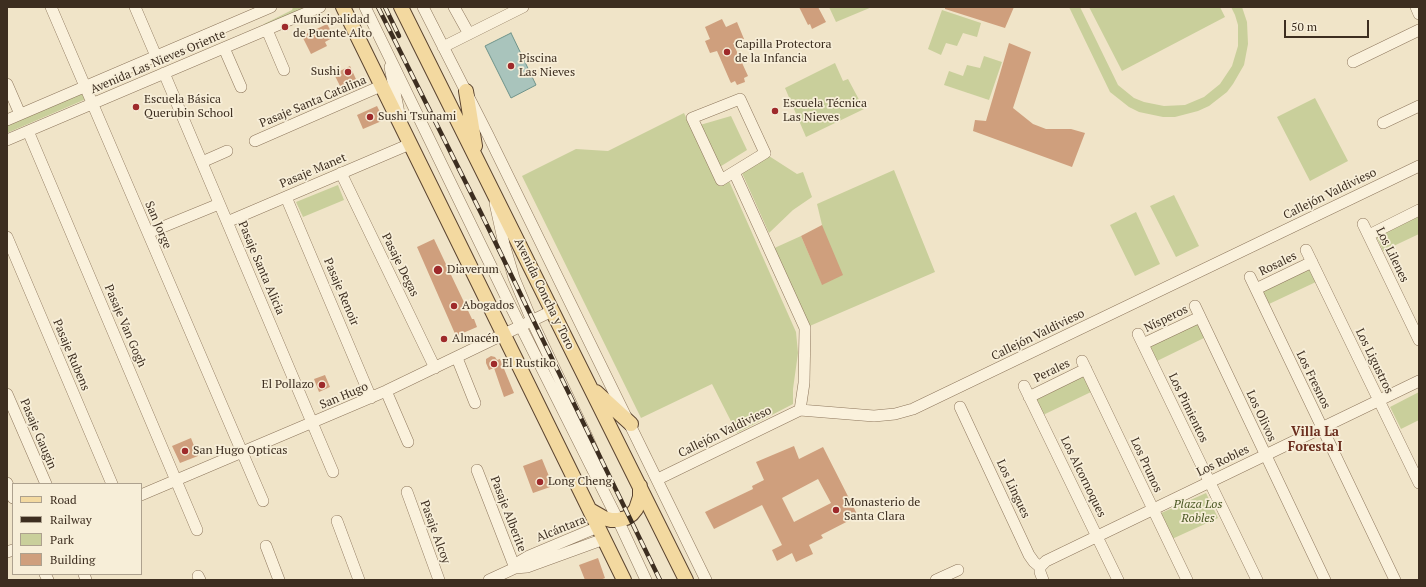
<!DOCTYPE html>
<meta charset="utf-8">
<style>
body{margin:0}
#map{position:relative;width:1426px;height:587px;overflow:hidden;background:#f0e4c8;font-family:"PT Serif",serif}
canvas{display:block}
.frame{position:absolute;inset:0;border:8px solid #3d2e20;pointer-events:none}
.legend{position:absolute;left:12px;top:483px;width:130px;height:92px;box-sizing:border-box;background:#f7eed8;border:1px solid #ada18e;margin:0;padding:5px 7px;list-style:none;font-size:12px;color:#3d2e20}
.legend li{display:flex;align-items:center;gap:8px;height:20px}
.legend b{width:20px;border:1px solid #ada18e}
.scale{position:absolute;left:1284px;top:20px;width:85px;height:18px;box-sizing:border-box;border:2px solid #3d2e20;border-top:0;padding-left:5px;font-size:12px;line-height:14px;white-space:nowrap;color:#3d2e20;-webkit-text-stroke:3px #f7eed8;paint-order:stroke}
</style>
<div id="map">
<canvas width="1426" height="587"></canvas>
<div class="frame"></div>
<ul class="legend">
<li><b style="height:5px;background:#f3d9a0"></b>Road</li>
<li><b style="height:5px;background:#3d2e20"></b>Railway</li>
<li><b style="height:11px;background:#c9cf9b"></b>Park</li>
<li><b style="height:11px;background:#cf9f7d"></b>Building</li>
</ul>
<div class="scale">50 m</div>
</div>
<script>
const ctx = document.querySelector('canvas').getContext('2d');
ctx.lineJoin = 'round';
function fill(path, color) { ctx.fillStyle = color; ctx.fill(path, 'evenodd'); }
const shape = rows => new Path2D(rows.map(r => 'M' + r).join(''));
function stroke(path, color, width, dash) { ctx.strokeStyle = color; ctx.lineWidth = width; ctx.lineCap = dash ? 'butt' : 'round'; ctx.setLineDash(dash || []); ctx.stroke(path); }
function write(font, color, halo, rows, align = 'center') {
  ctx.font = font + ' "PT Serif",serif'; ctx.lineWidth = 3.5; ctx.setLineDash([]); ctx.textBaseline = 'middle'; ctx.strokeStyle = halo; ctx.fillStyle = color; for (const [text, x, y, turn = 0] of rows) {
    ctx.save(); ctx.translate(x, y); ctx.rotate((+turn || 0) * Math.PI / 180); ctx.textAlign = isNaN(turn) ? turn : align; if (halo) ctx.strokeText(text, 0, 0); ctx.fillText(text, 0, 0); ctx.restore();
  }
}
fill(shape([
 [293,7,306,7,266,25,264,24,292,10],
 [829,7,872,7,836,22],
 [1069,7,1080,7,1118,85,1134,98,1144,102,1164,106,1185,105,1204,97,1220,84,1232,66,1238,46,1238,25,1235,15,1231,7,1242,7,1247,22,1248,44,1244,65,1233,84,1227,92,1209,106,1198,111,1175,117,1163,117,1139,112,1129,107,1110,92],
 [1089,7,1220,7,1225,17,1122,71],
 [942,10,981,23,977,37,963,33,957,46,946,43,941,55,928,49],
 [984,56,1002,62,989,100,944,85,949,71,963,76,967,65,980,68],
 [835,63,843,81,848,79,864,109,806,137,785,88],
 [83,92,86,99,7,133,7,125],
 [1315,98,1348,161,1310,181,1277,117],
 [684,113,719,186,729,181,796,332,798,353,793,389,793,404,737,433,712,384,641,418,522,176,576,149,608,151],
 [731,116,747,150,718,168,700,125],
 [769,156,797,174,803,172,812,197,793,210,769,233,742,173],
 [894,170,935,272,805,328,770,250,801,236,822,284,822,225,817,204],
 [338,185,344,200,303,217,296,202],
 [1174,195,1199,246,1176,257,1150,206],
 [1136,212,1160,264,1135,276,1110,225],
 [1419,215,1419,234,1383,251,1376,236],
 [1310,265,1318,281,1269,304,1262,289],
 [1198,322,1206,337,1157,361,1150,346],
 [1084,376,1091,392,1043,415,1036,400],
 [1419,392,1419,420,1401,429,1390,407],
 [1206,493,1218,518,1172,539,1159,514]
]), '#c9cf9b');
const water = shape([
 [511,33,536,85,511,98,485,46,511,33]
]);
fill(water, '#a9c4bc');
stroke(water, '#6f938a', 1);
fill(shape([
 [799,7,818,7,826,22,812,29,810,24,808,25],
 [945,7,1014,7,1005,28,945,9],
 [722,19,726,27,737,22,744,39,733,43,748,76,744,78,745,82,737,85,735,81,731,83,730,81,717,51,710,53,705,41,710,39,705,27],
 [327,24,334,37,325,42,327,46,311,54,302,36],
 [1009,43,1031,52,1013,108,1033,124,1046,129,1071,129,1085,133,1072,167,973,131,975,120,986,121],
 [350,66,360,88,344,94,334,74],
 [377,106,384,120,363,129,357,115],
 [822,225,843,275,822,285,801,236],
 [434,239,472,319,474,319,477,327,456,336,417,247],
 [491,356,495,357,497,360,500,359,514,393,504,397,494,368,489,370,486,363,486,359],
 [325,375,330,387,319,392,314,379],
 [191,438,198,456,180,463,172,446],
 [794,446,799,459,823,447,858,516,821,535,823,538,809,545,813,554,796,562,792,553,777,561,772,550,782,545,762,505,714,529,705,512,753,489,752,486,764,480,756,462],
 [818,479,831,503,794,522,782,498],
 [542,459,553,486,533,493,523,466],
 [598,558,605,578,600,580,585,580,579,565]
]), '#cf9f7d');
const minor = shape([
 [51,7,263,501],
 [135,7,156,56],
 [365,7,511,307,618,520,646,580],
 [423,7,488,135,706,580],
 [454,7,469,34],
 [1416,7,1419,14],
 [267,30,284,70],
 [443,47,523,7],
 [224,48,241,87],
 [1353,62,1419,30],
 [390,67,399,113],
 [164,73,333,472],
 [7,84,20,114],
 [7,120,271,7],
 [1383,123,1419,106],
 [28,131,197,530],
 [7,140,320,7],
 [255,141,381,86],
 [202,162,227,151],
 [734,172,765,153,740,99,692,118,721,180,734,172,805,328,804,383,800,410],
 [341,173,435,368],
 [286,197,371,398],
 [495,203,504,244,514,278,532,321,588,439,604,477],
 [227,222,410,144],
 [1363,224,1419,340],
 [148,233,219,204],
 [1369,235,1419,210],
 [7,237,112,484],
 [1306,250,1419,483],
 [1250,277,1395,580],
 [1256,289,1312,262],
 [1195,306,1325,580],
 [1138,334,1257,580],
 [1143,344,1200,317],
 [457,358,475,403],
 [1082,361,1187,580],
 [1024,386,1118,580],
 [386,391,408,442],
 [7,394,46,484],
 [1029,397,1086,369],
 [960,407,1029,555,1034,562,1040,567],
 [477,470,515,568],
 [658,479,800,410,874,416,895,414,913,409,1419,166],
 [7,483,13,498],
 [407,492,439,580],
 [141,495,386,391,552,311],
 [337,521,359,580],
 [266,546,279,580],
 [7,552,13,550],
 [1040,567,1046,561,1419,381],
 [1040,567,1040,572,1043,580],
 [515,568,519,562,529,556,598,527],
 [45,574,48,580],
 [84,574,86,580],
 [198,576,200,580],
 [489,580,515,568,527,567,604,539],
 [936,580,958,570]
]);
const major = shape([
 [343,7,624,580],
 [401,7,686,580],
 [466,91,475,146],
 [596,392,631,424],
 [590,510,604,518,611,520,618,520,626,518,632,514,636,509,640,497,640,486]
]);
stroke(minor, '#8d765c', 12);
stroke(major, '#5b4430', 16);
stroke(minor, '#faf1dc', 11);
stroke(major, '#f3d9a0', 14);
const rail = shape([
 [378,7,481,213,660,580],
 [385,7,399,36]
]);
stroke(rail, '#3d2e20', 4.5);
stroke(rail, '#f7eed8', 3, [9]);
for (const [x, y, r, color] of [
 [285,27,4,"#9e2a2b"],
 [727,52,4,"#9e2a2b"],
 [511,66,4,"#9e2a2b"],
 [348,72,4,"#9e2a2b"],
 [136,107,4,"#9e2a2b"],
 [775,111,4,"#9e2a2b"],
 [370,117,4,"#9e2a2b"],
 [438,270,5,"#9e2a2b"],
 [454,306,4,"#9e2a2b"],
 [444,339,4,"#9e2a2b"],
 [494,364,4,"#9e2a2b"],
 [322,385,4,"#9e2a2b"],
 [185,451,4,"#9e2a2b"],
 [540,482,4,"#9e2a2b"],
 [836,510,4,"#9e2a2b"]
]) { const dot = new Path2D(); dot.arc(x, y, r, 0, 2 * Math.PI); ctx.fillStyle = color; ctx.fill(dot); stroke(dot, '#f7eed8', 1.5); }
write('12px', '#3d2e20', '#f7eed8', [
 ["Municipalidad",293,20],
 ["de Puente Alto",293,34],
 ["Capilla Protectora",735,45],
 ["de la Infancia",735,59],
 ["Piscina",519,59],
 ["Las Nieves",519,73],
 ["Sushi",340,72,"right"],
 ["Escuela Básica",144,100],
 ["Querubin School",144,114],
 ["Escuela Técnica",783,104],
 ["Las Nieves",783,118],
 ["Sushi Tsunami",378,117],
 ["Diaverum",447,270],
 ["Abogados",462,306],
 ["Almacén",452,339],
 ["El Rustiko",502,364],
 ["El Pollazo",314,385,"right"],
 ["San Hugo Opticas",193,451],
 ["Long Cheng",548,482],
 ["Monasterio de",844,503],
 ["Santa Clara",844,517]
], 'left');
write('12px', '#3d2e20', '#f7eed8', [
 ["Avenida Las Nieves Oriente",158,62,-23],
 ["Pasaje Santa Catalina",313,102,-23],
 ["Pasaje Manet",313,171,-23],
 ["Callejón Valdivieso",1330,194,-26],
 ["San Jorge",158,225,67],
 ["Los Lilenes",1392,255,64],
 ["Rosales",1278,264,-26],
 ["Pasaje Degas",400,265,64],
 ["Pasaje Santa Alicia",261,268,67],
 ["Pasaje Renoir",341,292,67],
 ["Avenida Concha y Toro",544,294,64],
 ["Nísperos",1166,319,-26],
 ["Pasaje Van Gogh",125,326,67],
 ["Callejón Valdivieso",1038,335,-26],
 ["Pasaje Rubens",71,355,67],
 ["Los Ligustros",1374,361,64],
 ["Perales",1052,371,-26],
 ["Los Fresnos",1313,380,64],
 ["San Hugo",344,396,-23],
 ["Los Pimientos",1188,408,64],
 ["Los Olivos",1261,416,65],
 ["Callejón Valdivieso",725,432,-26],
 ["Pasaje Gaugin",38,434,67],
 ["Los Robles",1223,461,-26],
 ["Los Prunos",1146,465,65],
 ["Los Alcornoques",1083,477,64],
 ["Los Lingues",1013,489,65],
 ["Pasaje Alberite",508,514,69],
 ["Alcántara",561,529,-22],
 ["Pasaje Alcoy",435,532,70]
]);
write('italic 12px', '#4d5a26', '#f7eed8', [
 ["Plaza Los",1198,505],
 ["Robles",1198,519]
]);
write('bold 13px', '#6b2e1e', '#f7eed8', [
 ["Villa La",1315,432],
 ["Foresta I",1315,447]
]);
</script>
